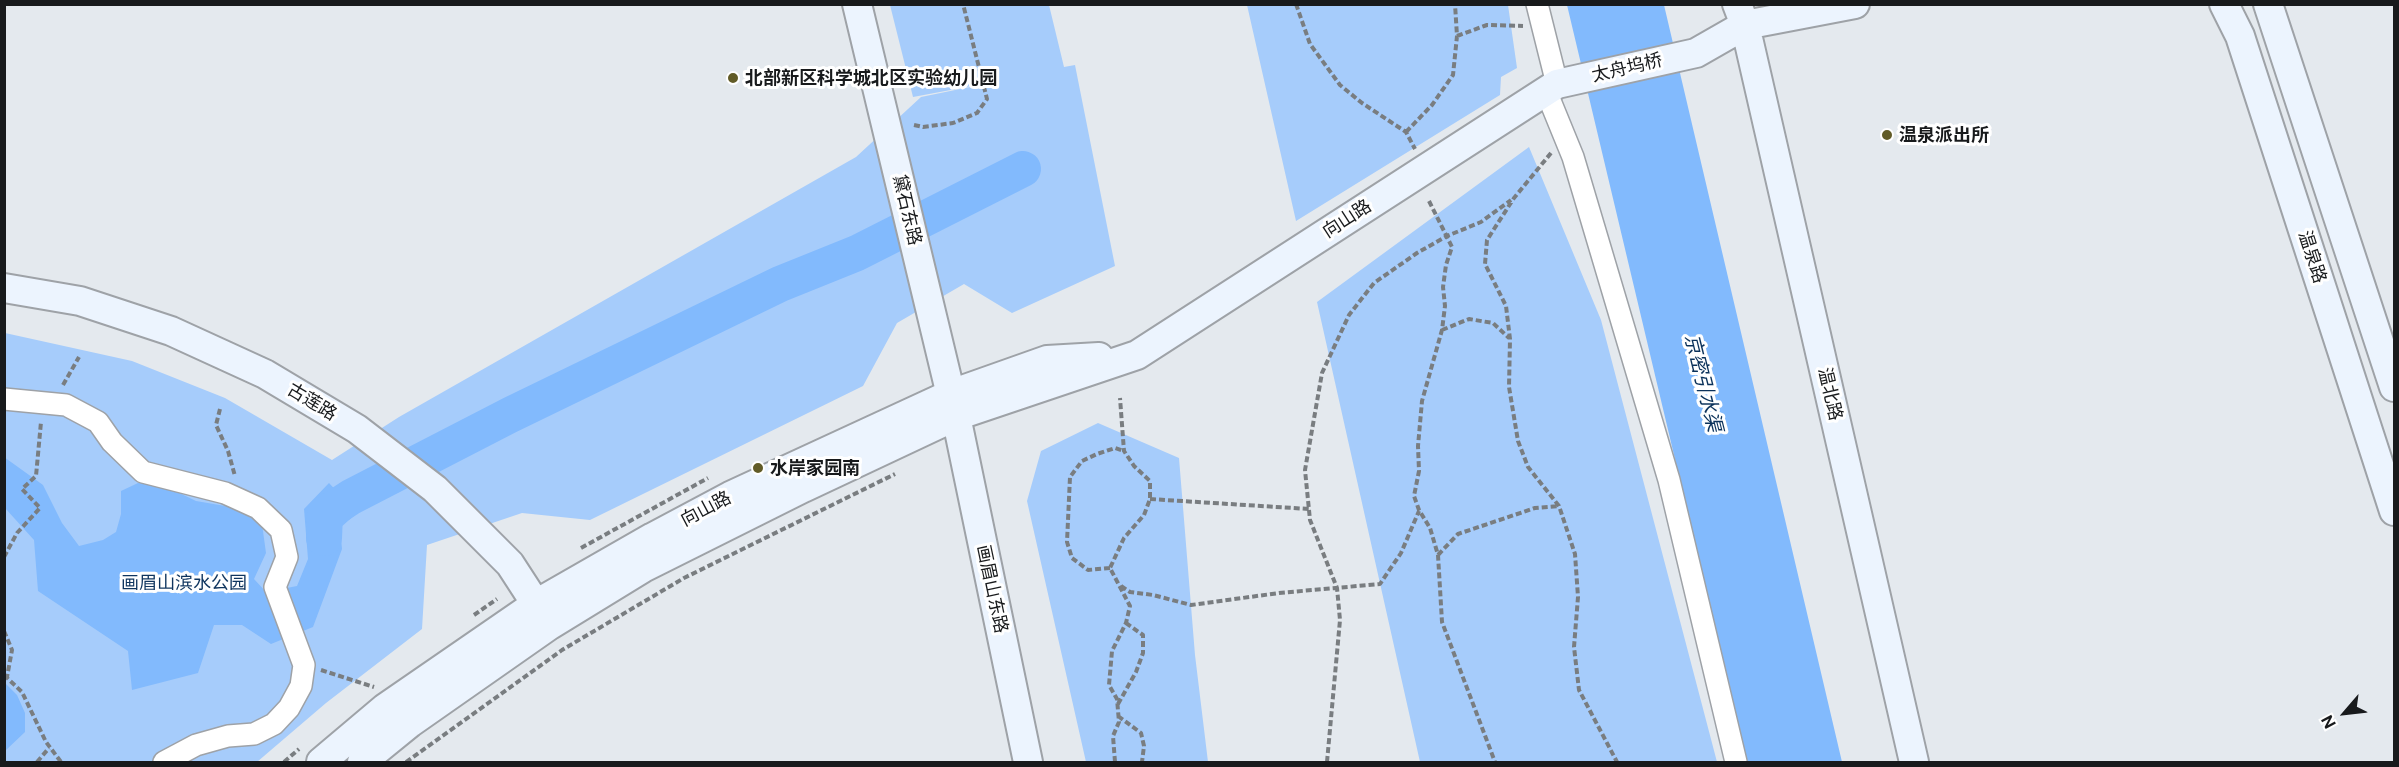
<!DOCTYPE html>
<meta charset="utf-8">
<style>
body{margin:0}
#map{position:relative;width:2399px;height:767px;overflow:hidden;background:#e4e9ee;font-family:"Public Sans",sans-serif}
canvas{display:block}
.frame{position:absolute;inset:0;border:6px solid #181a1c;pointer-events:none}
.north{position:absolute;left:2315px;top:683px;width:60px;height:60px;-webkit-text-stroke:4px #fff;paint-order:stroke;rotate:242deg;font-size:16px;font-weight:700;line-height:24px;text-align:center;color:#181a1c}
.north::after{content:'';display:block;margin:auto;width:21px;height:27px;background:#181a1c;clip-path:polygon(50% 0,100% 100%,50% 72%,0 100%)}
</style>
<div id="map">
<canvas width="2399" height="767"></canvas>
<div class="frame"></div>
<div class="north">N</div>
</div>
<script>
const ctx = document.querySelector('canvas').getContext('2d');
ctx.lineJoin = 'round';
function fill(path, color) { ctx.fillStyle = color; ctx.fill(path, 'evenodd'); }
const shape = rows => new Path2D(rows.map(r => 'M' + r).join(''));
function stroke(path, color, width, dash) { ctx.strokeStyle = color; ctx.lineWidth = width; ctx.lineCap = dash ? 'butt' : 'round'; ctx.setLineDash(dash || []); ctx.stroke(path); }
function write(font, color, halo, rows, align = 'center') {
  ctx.font = font + ' "Public Sans","Noto Sans SC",sans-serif'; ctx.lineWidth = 6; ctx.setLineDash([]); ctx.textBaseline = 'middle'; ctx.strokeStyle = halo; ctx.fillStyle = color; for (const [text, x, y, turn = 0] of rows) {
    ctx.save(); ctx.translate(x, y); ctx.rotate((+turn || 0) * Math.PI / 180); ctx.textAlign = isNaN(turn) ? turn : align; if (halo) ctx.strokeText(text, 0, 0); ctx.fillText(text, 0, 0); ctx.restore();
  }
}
fill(shape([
 [890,5,1049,5,1064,67,1075,65,1115,266,1012,313,964,284,897,323,863,386,590,520,522,513,427,545,422,629,326,703,257,762,5,762,5,333,132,361,225,398,332,460,399,417,856,157,921,97,999,81,913,97],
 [1247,5,1508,5,1517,68,1501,77,1500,95,1296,221],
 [1529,147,1601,320,1717,762,1420,762,1317,302],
 [1098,423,1179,458,1195,655,1208,762,1086,762,1027,501,1041,451]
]), '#a6ccfb');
fill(shape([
 [1567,5,1664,5,1842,762,1747,762],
 [4,457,43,485,62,523,79,546,103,540,116,532,121,514,121,491,138,483,165,486,196,501,231,507,262,524,266,553,254,579,266,592,297,586,308,559,304,509,329,483,357,513,340,528,342,549,313,627,271,644,242,625,214,625,198,673,132,690,128,651,38,591,34,540,5,508],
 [5,683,17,695,25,713,25,732,5,751]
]), '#82bafd');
stroke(shape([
 [324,538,325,514,351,497,510,415,780,284,857,253,1023,169]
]), '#82bafd', 36);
const street = shape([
 [1537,4,1557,84],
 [1546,91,1573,157,1669,480,1736,762],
 [4,399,66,405,98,422,112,442,143,472,225,493,258,508,281,530,287,557,275,587,304,665,301,686,289,708,274,724,254,734,228,736,196,745,164,762]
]);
const secondary = shape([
 [857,4,956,416,1028,762],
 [1737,4,1745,25,1914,762],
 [2224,4,2240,36,2394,511],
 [2268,4,2394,387],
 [4,288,80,301,171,331,265,374,357,429,435,489,510,564,547,621],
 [321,762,385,708,536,604,653,537,730,496,951,394,1047,360,1099,357],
 [362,762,410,723,550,625,643,568,803,488,956,416,1137,355,1557,84,1696,53,1745,25,1855,4]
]);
stroke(street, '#9ea2a7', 24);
stroke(secondary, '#9ea2a7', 32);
stroke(shape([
 [1296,4,1310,44,1340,85,1362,103,1406,132,1415,149],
 [1457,36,1487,25,1523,26],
 [914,125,923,127,953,123,977,113,987,99,963,4],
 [1406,132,1432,105,1453,75,1457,36,1455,4],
 [1551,153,1514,198,1487,240,1485,264,1506,306,1510,339,1509,387,1518,441,1528,467,1559,506,1575,554,1578,597,1574,647,1579,690,1617,762],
 [1429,201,1452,247,1446,265,1443,287,1445,306,1442,330,1422,401,1418,446,1419,471,1414,496,1419,510,1430,528,1438,555,1442,622,1495,762],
 [1442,330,1469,319,1493,323,1509,338],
 [63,385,79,357],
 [220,409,216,425,228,451,235,476],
 [1150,499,1309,509],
 [581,548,708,478],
 [1438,555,1458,534,1535,508,1559,506],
 [4,557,17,533,40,508,22,489,36,476,41,422],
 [1110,568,1088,570,1072,558,1067,542,1070,477,1082,461,1097,454,1115,448,1124,451],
 [1121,586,1130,592,1153,595,1191,605,1279,593,1380,584,1401,553,1419,511],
 [474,615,497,599],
 [4,631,12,650,7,677],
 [321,670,374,687],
 [4,675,22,692,46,742,61,762],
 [1118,704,1136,672,1143,653,1143,635,1126,623],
 [1118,716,1141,733,1144,746,1142,762],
 [37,762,49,748],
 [284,762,299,749],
 [406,762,562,650,684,578,895,474],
 [1115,762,1113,736,1119,722,1117,699,1109,685,1112,651,1126,623,1130,606,1110,568,1124,538,1144,515,1150,499,1150,481,1134,466,1124,451,1120,398],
 [1327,762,1340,620,1337,588,1310,520,1305,470,1322,373,1349,315,1374,283,1417,253,1447,236,1481,222,1511,200]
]), '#797d80', 4, [6, 3]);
stroke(street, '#fff', 21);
stroke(secondary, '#ecf4fe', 28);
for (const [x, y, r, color] of [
 [733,78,6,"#615b27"],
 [1887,135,6,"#615b27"],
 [758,468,6,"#615b27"]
]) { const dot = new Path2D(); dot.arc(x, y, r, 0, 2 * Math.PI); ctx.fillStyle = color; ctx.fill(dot); stroke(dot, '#fff', 2); }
write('18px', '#181a1c', '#fff', [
 ["太舟坞桥",1627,68,-13],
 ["黛石东路",907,210,77],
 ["向山路",1347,219,-33],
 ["温泉路",2312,257,72],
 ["温北路",1830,394,77],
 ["古莲路",312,402,31],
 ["向山路",706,509,-28],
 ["画眉山东路",992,589,78]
]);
write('bold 18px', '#181a1c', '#fff', [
 ["北部新区科学城北区实验幼儿园",745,78],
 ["温泉派出所",1899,135],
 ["水岸家园南",770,468]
], 'left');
write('18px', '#0f355f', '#fff', [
 ["画眉山滨水公园",184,583]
]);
write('italic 20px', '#0b325b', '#fff', [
 ["京密引水渠",1703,383,76]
]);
</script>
